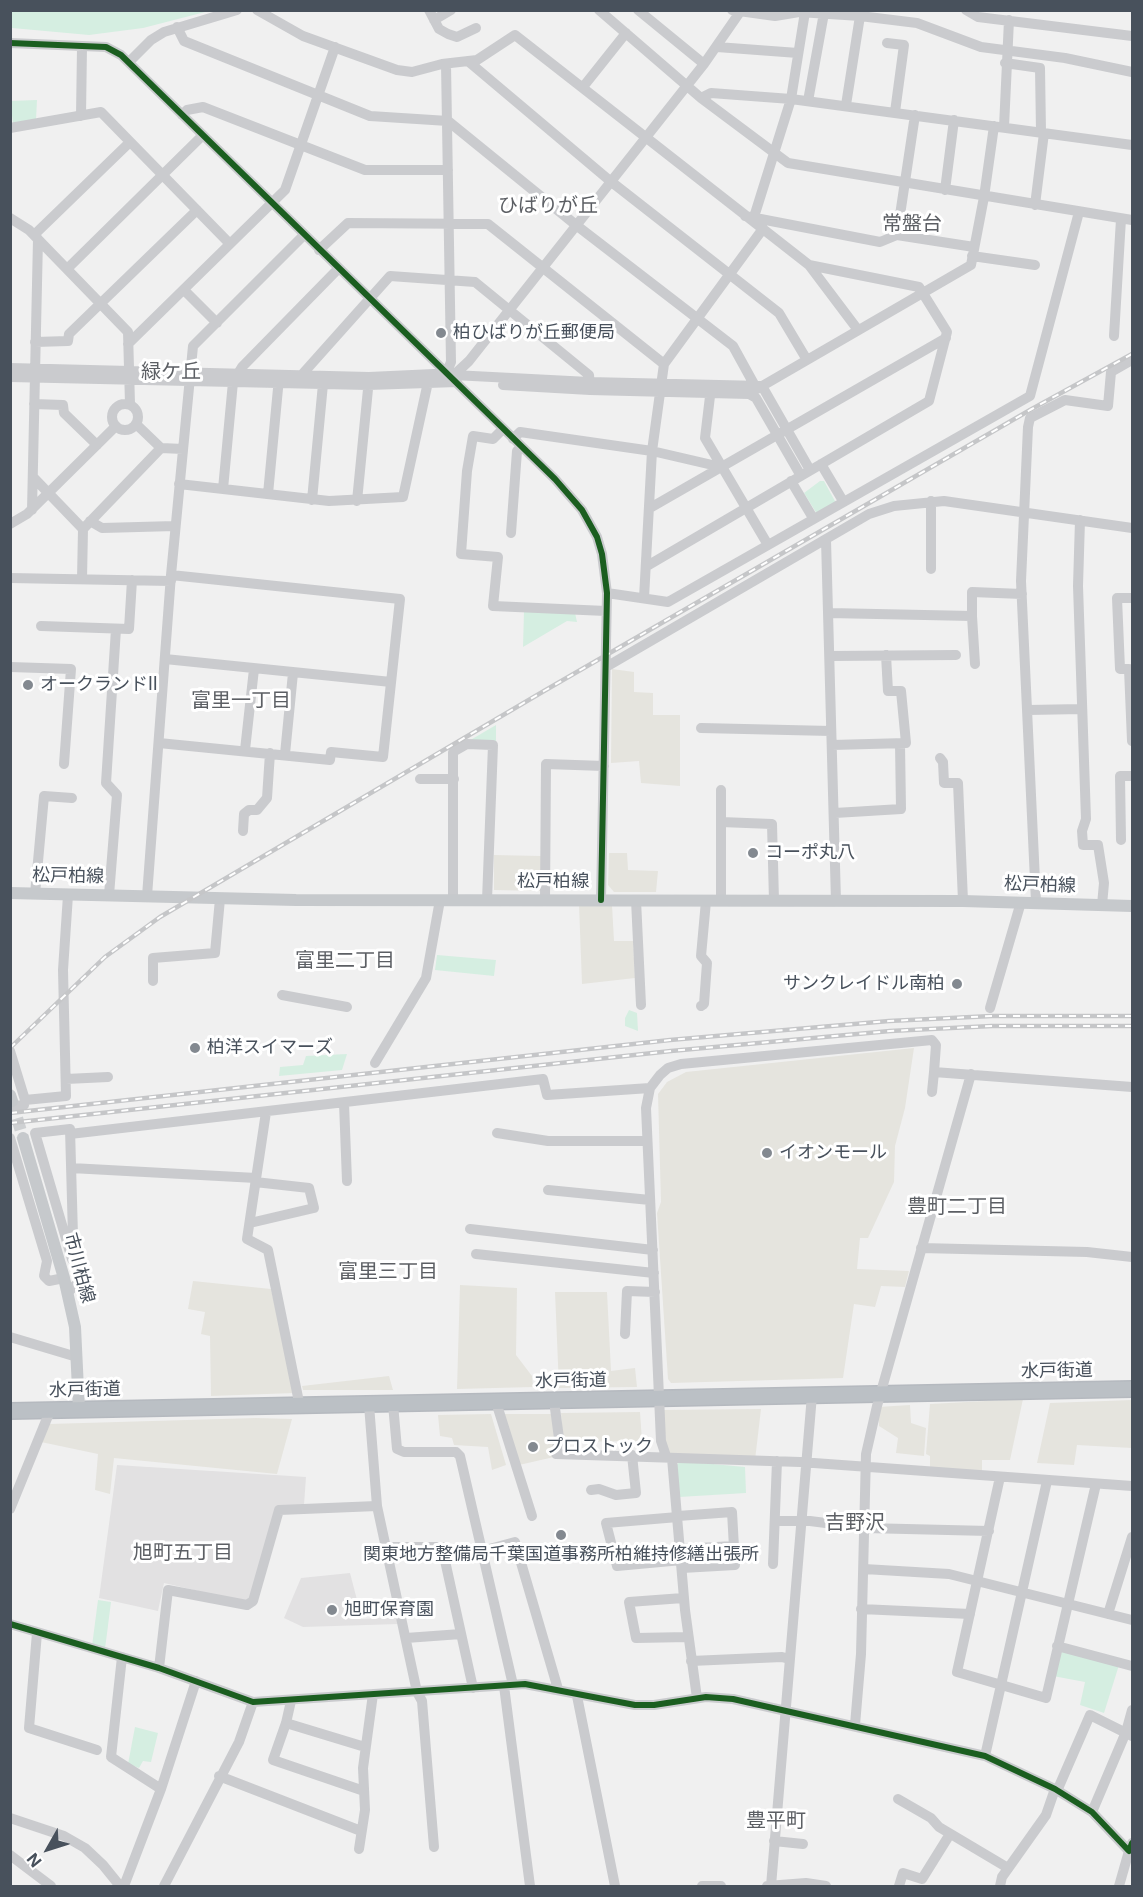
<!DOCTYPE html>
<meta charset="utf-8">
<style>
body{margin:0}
#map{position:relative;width:1143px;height:1897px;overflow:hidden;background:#f0f0f0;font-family:Inter,sans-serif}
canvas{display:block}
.frame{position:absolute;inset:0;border:12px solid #48515c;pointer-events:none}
.north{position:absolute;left:18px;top:1819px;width:60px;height:60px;-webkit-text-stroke:4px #fff;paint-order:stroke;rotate:231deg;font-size:16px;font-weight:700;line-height:24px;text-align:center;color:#48515c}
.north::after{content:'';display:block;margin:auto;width:21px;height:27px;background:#48515c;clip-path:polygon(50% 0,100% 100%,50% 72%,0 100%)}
</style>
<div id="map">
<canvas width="1143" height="1897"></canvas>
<div class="frame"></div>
<div class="north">N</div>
</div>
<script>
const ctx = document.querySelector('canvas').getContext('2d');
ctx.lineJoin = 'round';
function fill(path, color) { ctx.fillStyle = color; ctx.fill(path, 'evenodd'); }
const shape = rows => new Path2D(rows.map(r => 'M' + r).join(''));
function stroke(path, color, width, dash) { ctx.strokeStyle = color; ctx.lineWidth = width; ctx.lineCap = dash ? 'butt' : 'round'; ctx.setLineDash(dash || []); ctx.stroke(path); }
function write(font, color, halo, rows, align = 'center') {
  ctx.font = font + ' Inter,"Noto Sans JP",sans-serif'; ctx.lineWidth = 6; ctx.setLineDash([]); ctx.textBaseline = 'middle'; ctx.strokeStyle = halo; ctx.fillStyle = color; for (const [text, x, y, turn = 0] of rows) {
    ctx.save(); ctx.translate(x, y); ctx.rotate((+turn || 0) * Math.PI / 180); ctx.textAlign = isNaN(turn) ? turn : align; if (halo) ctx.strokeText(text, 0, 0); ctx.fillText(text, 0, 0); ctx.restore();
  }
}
fill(shape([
 [612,669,634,672,634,692,653,693,653,715,680,715,680,786,641,783,639,761,611,763],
 [609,853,627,853,628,870,658,871,656,892,614,892,608,885],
 [494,855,541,856,541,891,494,890],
 [579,904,612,905,614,941,633,941,635,978,582,984],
 [914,1048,905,1108,895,1146,894,1182,868,1238,860,1238,857,1269,909,1271,905,1287,881,1286,875,1307,854,1304,843,1378,671,1383,668,1379,657,1213,661,1202,658,1094,667,1082,686,1072],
 [193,1281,271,1289,295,1393,211,1396,210,1336,201,1334,205,1312,188,1309],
 [460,1285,517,1288,516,1355,532,1376,533,1387,457,1389],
 [555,1292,607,1292,611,1371,635,1368,637,1387,559,1388],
 [389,1376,393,1390,303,1390,302,1386],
 [1023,1399,1010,1460,982,1460,982,1473,930,1470,930,1456,926,1454,930,1404],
 [1132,1400,1132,1448,1077,1445,1074,1465,1037,1463,1050,1403],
 [910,1405,911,1423,926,1428,924,1456,896,1453,898,1438,879,1426,878,1407],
 [761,1409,755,1460,667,1455,663,1410],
 [640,1412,642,1441,563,1442,561,1413],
 [491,1414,506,1465,492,1470,488,1447,454,1445,452,1438,440,1436,438,1415],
 [504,1414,551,1414,556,1440,554,1457,519,1465],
 [256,1418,292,1419,277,1474,114,1458,110,1494,95,1490,98,1454,41,1442,49,1424]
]), '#e5e4de');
fill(shape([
 [117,1465,306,1477,304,1505,276,1506,250,1597,245,1602,164,1583,158,1611,99,1598],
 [350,1573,362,1619,396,1617,398,1624,303,1627,284,1618,301,1578]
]), '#e2e1e2');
fill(shape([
 [11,10,209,10,209,11,143,28,89,35,12,28],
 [37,100,36,120,13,123,10,101],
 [820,481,824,481,836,503,817,514,804,493],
 [524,611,575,613,577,622,567,621,523,647],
 [496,725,496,741,467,742],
 [437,955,496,960,494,976,435,970],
 [629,1010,637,1013,638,1031,625,1026,625,1018],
 [347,1054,342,1070,279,1076,280,1067,303,1065,306,1056],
 [680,1461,745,1467,746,1493,679,1497,676,1466],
 [98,1600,111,1602,105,1649,92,1646],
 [1062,1651,1119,1665,1104,1713,1080,1705,1085,1682,1053,1676],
 [135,1727,158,1733,151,1762,143,1761,139,1768,128,1764]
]), '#d5eee1');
stroke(shape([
 [12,1101,23,1138]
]), '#ced0d2', 12, [12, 6]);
const highway = shape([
 [10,1411,1132,1389]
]);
stroke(highway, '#b5b9bf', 18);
stroke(shape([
 [257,10,303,36,397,70,412,72,442,64,477,60,515,35,809,265,858,330],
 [429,10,439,29,448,34,457,37,476,28],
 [599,10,701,98,788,163,1132,220],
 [638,10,704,64],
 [732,10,775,16,799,12,860,16,917,23,981,47,1065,58,1132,72],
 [966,10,978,17,1132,36],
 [434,20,451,10],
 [177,27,184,41,370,116,448,121,576,225,733,346,755,386],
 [10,43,106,47,121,55,555,479,582,510,597,537,602,554,607,593,601,900],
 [887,43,904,45,895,112],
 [717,47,798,53],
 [129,62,151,40,164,32,237,10],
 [469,62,609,180,779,313,807,360],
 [1005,63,1040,68,1041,132],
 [446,64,451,362,446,374],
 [583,87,626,33],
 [701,98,711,93,791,99,1132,145],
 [808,101,824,13],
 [846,105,860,16],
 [182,115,187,110,203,107,365,170,448,170],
 [81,116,82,47],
 [1004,127,1009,20],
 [10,128,101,112,230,244],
 [945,190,954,120],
 [1035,205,1044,133],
 [745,216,880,242,897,235,974,247],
 [754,217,791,99,805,12],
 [10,218,29,230,128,332,130,404],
 [34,235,130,142],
 [897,235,915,115],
 [319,250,348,223,488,224,664,364],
 [972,256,1035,265],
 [67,269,203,135],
 [184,290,217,323],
 [1114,336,1121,219],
 [35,342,68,341,69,334,197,210],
 [128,344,285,190,335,47],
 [10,368,369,377,434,374,589,382,762,386,810,470],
 [454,375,469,361,704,64,740,12],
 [10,377,368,385,457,382],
 [298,379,390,276,475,282,589,375,590,387],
 [503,385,590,390,749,394,756,398,801,476],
 [711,388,705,438,768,545],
 [757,389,971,265,984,197,994,126],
 '112 417a13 13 0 1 1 26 0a13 13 0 1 1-26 0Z',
 [34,404,63,405,64,413,97,445],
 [136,424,161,448],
 [503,429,493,439,473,436,467,471,461,554,498,557,493,606,606,611],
 [513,439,520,432,652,451,721,467],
 [821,464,843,501],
 [33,477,83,529],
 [791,481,813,518],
 [179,484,329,501,403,497,428,382],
 [223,489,233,382,242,367,338,269],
 [268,494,279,378],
 [312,500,323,384],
 [357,501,369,379],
 [650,508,946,338],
 [32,510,38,239],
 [1080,520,1078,586,1086,819,1082,831,1083,845,1098,845,1104,883,1102,905],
 [90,521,102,528,175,526],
 [10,524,27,514,116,426],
 [511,533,517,451,521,447],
 [826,540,836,901],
 [647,566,929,401,947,332,919,287,809,265],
 [931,569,931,501],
 [10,578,171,581],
 [82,579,83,529,161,448,183,449],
 [607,593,668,602,1030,396,1079,212],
 [644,598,652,451,664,364,762,230],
 [1132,598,1117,598,1120,669,1129,669,1132,741],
 [829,613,972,616,975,664],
 [972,616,972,592,1022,594],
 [41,626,129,629,132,580],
 [831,656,956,655],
 [165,659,391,682],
 [10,667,71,669,64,764],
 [606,667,869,514,894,506,944,501,1132,528],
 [1028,710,1082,709],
 [701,728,831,731],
 [159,743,330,760,331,752,383,757,400,599,171,575],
 [832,745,906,743,901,691,888,691,886,655],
 [245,750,254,669],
 [285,754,293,673],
 [940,758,943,762,944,783,958,783,963,901],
 [420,779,454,779],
 [835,813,901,809,900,744],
 [721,822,772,824,774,901],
 [243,831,244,814,249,810,257,810,267,798,270,753],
 [1121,840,1120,776,1132,776],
 [35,894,44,796,72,798],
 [109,895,117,795,106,783,116,629],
 [147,896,171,575,193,346,304,235],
 [453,900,453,752,467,744,493,745,487,900],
 [545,900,546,764,604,766],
 [636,900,641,1005],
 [721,901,721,790],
 [1036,902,1021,581,1028,427,1030,418,1065,400,1108,406,1111,372,1132,360],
 [153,981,153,958,215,953,220,899],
 [282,995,347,1007],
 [701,1006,704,1004,707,963,701,956,706,901],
 [990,1008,1021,902],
 [10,1051,25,1100,24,1105,10,1106],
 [375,1063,426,978,440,900],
 [66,1079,108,1077],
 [932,1092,934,1072],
 [25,1100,66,1096,63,970,68,895],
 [344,1103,347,1181],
 [266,1112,247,1239,268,1250,300,1407],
 [497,1133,548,1141,647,1141],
 [70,1134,543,1079,547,1095,650,1088],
 [10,1138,47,1261,44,1276,49,1281,64,1278],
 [71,1168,256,1178],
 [548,1190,650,1200],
 [250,1223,314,1208,309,1188,255,1182],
 [470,1229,653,1250],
 [67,1242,73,1236,70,1129,35,1133,67,1242,72,1259,81,1266,83,1272,80,1281,67,1293],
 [921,1248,1087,1252,1132,1257],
 [476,1254,654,1273],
 [625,1334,627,1291,655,1292],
 [10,1337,77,1357],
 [554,1401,559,1438,556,1454,800,1462,1132,1486],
 [496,1402,532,1516],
 [393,1404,397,1449,404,1452,456,1452,460,1456,513,1685],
 [369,1405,377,1506,417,1692,422,1701,434,1847],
 [666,1456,661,1441,646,1108,650,1088,660,1075,668,1068,681,1064,932,1040,936,1045,934,1072,1132,1087],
 [672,1458,685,1610,697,1698],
 [1000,1477,957,1672,1046,1698,1096,1484],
 [591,1490,599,1489,616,1495,636,1493,632,1455],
 [10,1509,50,1411],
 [678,1516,732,1512,735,1565,682,1568],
 [678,1517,606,1523,617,1566,682,1560],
 [775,1521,810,1521,865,1528,989,1531],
 [386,1547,442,1547,473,1688],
 [681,1549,734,1546],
 [482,1551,515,1542,558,1689],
 [773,1564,777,1461],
 [864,1569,949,1574,1132,1620],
 [683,1598,629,1602,636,1638,688,1637],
 [861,1609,970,1614],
 [1108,1614,1132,1537],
 [10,1624,159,1668,253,1702,525,1684,635,1705,654,1705,706,1697,733,1699,985,1756,1055,1789,1092,1812,1129,1851,1132,1843],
 [37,1633,29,1728,97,1750],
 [406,1638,461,1634],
 [1057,1646,1132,1666],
 [122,1657,111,1757,161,1789],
 [691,1661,782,1657,789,1659],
 [159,1668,168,1590,247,1605,253,1601,279,1510,377,1506],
 [504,1686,530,1886],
 [577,1696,615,1886],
 [291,1701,286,1723,273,1760,364,1791],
 [286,1723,365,1747],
 [855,1725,861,1654,866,1454,877,1406,971,1074],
 [985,1756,1047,1481],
 [219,1776,361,1831],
 [1057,1791,1090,1715,1132,1736],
 [898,1799,931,1818,939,1827,1008,1868],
 [1092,1812,1126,1732,1132,1710],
 [10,1818,64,1836,85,1848,103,1865,120,1886],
 [774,1841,803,1844],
 [359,1849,365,1810,363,1768,373,1694],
 [10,1855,51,1886],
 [124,1886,161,1789,196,1681],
 [164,1886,239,1742,253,1702],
 [702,1886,721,1886],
 [767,1886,806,1883,826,1886],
 [771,1886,812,1395],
 [899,1886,903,1873,922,1879,950,1834],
 [1000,1886,1002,1877,1046,1815,1055,1789],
 [1119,1886,1129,1851]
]), '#cacbce', 10);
stroke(shape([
 [10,893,296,900,963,901,1132,906],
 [10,1095,12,1101],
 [23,1138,64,1278,75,1327,79,1410]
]), '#c6c9cc', 12);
stroke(highway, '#bbc0c5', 15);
const rail = shape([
 [10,1048,105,957,160,917,544,691,1030,410,1132,354],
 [10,1113,670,1040,889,1021,992,1016,1132,1016],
 [10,1123,671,1051,890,1031,992,1026,1132,1026]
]);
stroke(rail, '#c5c6c8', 4.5);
stroke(rail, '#fff', 2, [7]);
stroke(shape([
 [10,43,106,47,121,55,555,479,582,510,597,537,602,554,607,593,601,900],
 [10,1624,159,1668,253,1702,525,1684,635,1705,654,1705,706,1697,733,1699,985,1756,1055,1789,1092,1812,1129,1851,1132,1843]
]), '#1b5e20', 6);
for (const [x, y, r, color] of [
 [441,333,6,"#838990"],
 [28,685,6,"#838990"],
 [753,853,6,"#838990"],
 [957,984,6,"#838990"],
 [195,1048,6,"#838990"],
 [767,1153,6,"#838990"],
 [533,1447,6,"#838990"],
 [561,1535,6,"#838990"],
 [332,1610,6,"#838990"]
]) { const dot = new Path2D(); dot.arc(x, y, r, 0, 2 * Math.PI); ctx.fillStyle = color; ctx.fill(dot); stroke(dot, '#fff', 2); }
write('18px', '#48515c', '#fff', [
 ["柏ひばりが丘郵便局",453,333],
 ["オークランドⅡ",40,685],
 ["コーポ丸八",765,853],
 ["サンクレイドル南柏",945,984,"right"],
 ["柏洋スイマーズ",207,1048],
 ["イオンモール",779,1153],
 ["プロストック",545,1447],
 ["関東地方整備局千葉国道事務所柏維持修繕出張所",561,1555,"center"],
 ["旭町保育園",344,1610]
], 'left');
write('18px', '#48515c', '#fff', [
 ["松戸柏線",68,876,1],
 ["松戸柏線",553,882],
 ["松戸柏線",1040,885,2],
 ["市川柏線",79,1268,75],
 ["水戸街道",1057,1371,-1],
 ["水戸街道",571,1381,-1],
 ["水戸街道",85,1390,-1]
]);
write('20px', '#5c5f64', '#fff', [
 ["ひばりが丘",548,206],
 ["常盤台",912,224],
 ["緑ケ丘",171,372],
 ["富里一丁目",241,701],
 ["富里二丁目",345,961],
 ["豊町二丁目",957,1207],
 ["富里三丁目",388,1272],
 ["吉野沢",855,1523],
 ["旭町五丁目",183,1553],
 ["豊平町",776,1821]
]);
</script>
